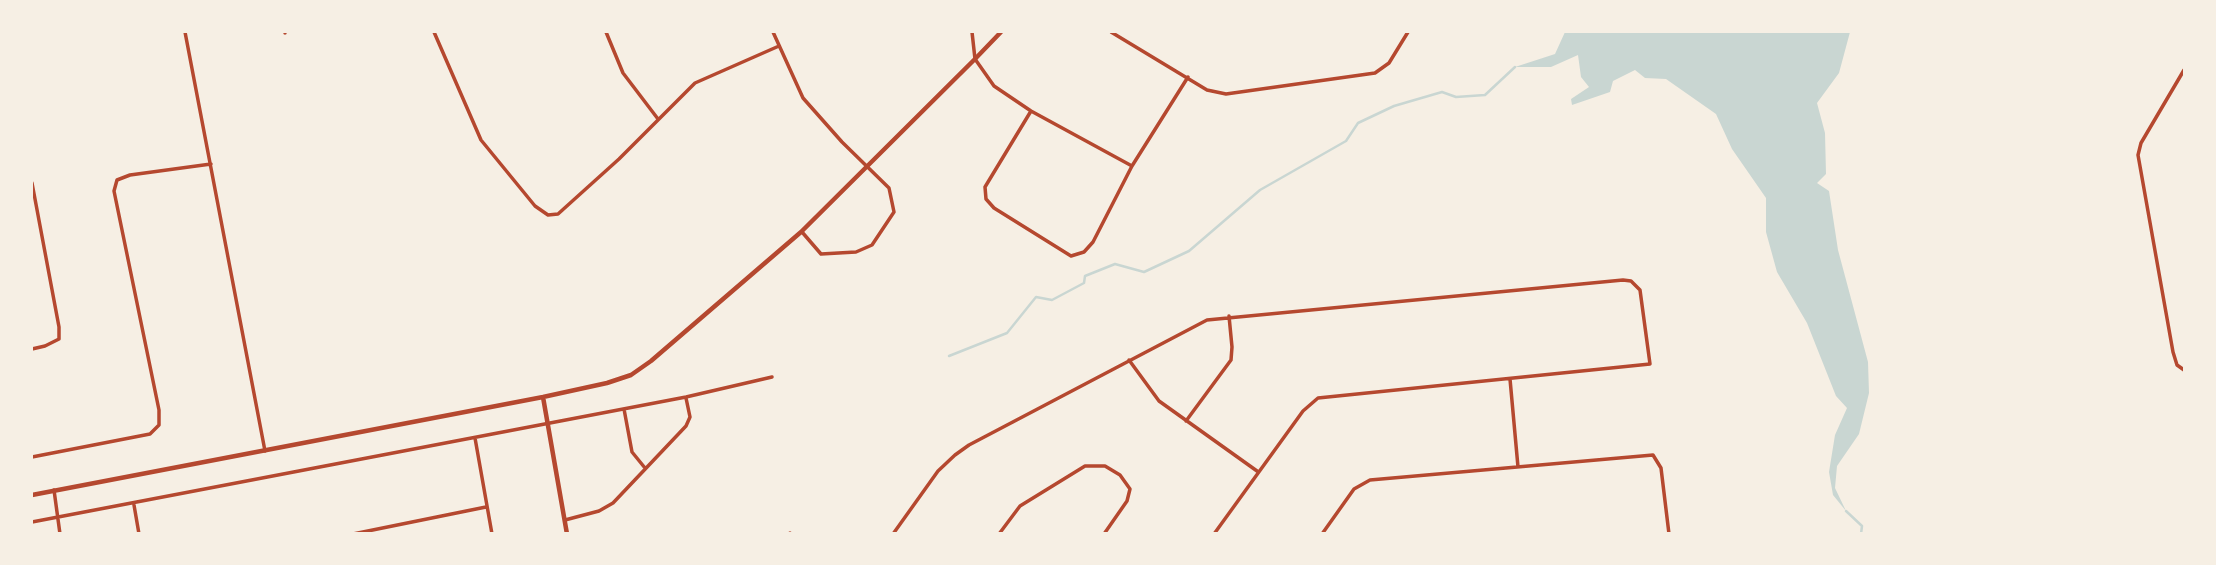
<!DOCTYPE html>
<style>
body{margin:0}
#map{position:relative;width:2216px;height:565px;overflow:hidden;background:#f6efe4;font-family:Rubik,sans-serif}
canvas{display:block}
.frame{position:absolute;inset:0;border:33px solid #f6efe4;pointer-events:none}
</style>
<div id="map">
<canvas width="2216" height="565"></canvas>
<div class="frame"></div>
</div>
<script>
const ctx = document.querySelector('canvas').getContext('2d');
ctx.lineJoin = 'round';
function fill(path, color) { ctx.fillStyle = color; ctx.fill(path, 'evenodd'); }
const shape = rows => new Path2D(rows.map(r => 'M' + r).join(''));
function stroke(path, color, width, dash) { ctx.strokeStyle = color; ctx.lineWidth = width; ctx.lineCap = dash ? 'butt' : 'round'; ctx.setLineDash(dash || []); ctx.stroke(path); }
fill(shape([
 [1565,32,1850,32,1839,73,1817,103,1825,133,1826,174,1817,183,1829,191,1838,250,1868,362,1869,393,1859,434,1837,466,1835,488,1846,511,1833,495,1829,472,1835,435,1847,408,1836,396,1807,323,1777,272,1766,232,1766,198,1732,149,1716,114,1666,79,1645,78,1635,70,1613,81,1610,92,1572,105,1571,99,1589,87,1581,77,1578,55,1551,67,1515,67,1555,54]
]), '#c9d6d2');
stroke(shape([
 [949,356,1007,333,1036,297,1052,300,1084,283,1085,276,1115,264,1144,272,1189,251,1260,190,1346,141,1358,123,1394,106,1442,92,1456,97,1485,95,1515,67],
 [1846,511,1862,526,1861,534]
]), '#c9d6d2', 2.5);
stroke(shape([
 [185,32,265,451],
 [285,32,285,33],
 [434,32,481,140,535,206,548,215,558,214,619,159,695,83,779,46],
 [606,32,623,73,658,119],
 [773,32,803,98,842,142,889,188,894,212,872,245,856,252,821,254,802,232],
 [972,32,975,59,994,86,1031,111,1132,166],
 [1111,32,1207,90,1226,94,1375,73,1389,63,1408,32],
 [2184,70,2141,143,2138,155,2173,352,2177,365,2184,370],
 [1031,111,985,187,986,199,994,208,1071,256,1084,252,1093,242,1132,166,1188,77],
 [32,183,59,327,59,339,45,346,32,349],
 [1129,360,1159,401,1257,471],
 [1510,379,1518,467],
 [624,409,632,452,645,468],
 [1186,421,1231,360,1232,347,1229,316],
 [475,438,492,534],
 [32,457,150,434,159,425,159,410,114,191,117,180,130,175,211,164],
 [54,490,60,534],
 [134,505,139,534],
 [565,520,599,511,613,503,686,426,690,417,686,398],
 [32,522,686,397,772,377],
 [353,534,486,507],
 [789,534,790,533],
 [893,534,938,471,955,455,969,445,1207,320,1623,280,1631,281,1640,290,1650,364,1318,398,1303,411,1214,534],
 [999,534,1020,506,1085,466,1105,466,1120,475,1130,489,1127,501,1104,534],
 [1322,534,1354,489,1370,480,1653,455,1661,468,1669,534]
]), '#b5482f', 3.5);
stroke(shape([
 [543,397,567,534],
 [32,495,543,397,607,383,631,375,651,361,801,232,975,59,1001,32]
]), '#b5482f', 4.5);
</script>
